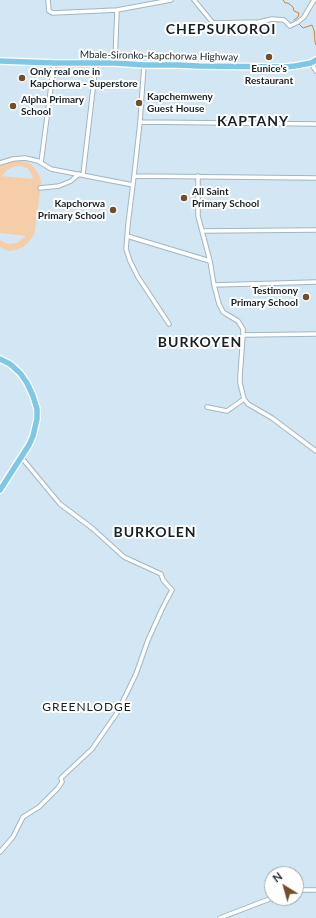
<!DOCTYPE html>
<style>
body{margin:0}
#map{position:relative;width:316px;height:918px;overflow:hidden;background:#d2e7f3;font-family:Lato,sans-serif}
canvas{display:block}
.north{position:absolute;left:264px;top:866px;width:40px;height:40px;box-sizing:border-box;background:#fff;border:1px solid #a3a6a8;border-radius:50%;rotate:323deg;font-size:11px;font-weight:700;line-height:16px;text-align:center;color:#192126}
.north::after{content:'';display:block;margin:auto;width:14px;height:18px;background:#734e2a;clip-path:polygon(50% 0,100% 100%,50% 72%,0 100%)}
</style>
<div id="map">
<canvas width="316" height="918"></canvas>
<div class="north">N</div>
</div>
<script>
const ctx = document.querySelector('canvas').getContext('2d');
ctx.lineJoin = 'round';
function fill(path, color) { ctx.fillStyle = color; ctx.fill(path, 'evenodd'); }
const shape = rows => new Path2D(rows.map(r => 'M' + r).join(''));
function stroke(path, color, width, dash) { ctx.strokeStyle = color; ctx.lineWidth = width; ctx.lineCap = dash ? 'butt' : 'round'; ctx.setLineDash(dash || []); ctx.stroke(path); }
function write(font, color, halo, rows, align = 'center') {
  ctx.font = font + ' Lato,sans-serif'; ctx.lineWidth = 4; ctx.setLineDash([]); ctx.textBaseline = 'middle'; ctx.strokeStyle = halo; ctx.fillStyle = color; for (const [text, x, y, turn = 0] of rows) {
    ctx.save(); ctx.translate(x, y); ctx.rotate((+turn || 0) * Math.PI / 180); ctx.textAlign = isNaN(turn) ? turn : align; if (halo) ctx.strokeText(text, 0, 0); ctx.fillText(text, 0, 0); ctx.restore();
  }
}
fill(shape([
 [19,160,26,162,32,165,36,170,40,177,41,183,35,231,33,236,28,243,23,247,16,250,9,251,0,247,0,240,3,242,8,244,17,243,26,236,0,233,0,166],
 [20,166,27,168,31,173,33,179,2,176,7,170,13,167]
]), '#f6cda9');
stroke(shape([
 [283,0,285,3,288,3,293,7,294,11,299,13,298,17,294,20],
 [299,24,303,28,312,25,314,30,315,42,316,45]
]), '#ce853a', 1);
const minor = shape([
 [48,0,49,11,53,13,117,10],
 [194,0,213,23,259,22,272,19,284,20,290,26,298,22,304,17,314,0],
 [115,63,117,10,171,0],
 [311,63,316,71],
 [144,65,140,122,134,176,128,224,126,249,130,261,138,277,169,324],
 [140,122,316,124],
 [0,163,13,159,25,158,38,161,51,169,133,185],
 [41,163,54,63],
 [83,175,96,63],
 [134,176,316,178],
 [198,176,198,216,210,261,214,285,219,304,223,312,226,314,238,321,243,329,243,335,240,376,240,383,244,399,248,404,272,418,316,451],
 [40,188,59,186,71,181,79,174],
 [202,231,316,230],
 [127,236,210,261],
 [214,285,316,282],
 [243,335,316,334],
 [207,407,227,411,244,399],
 [0,852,13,837,23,817,39,807,58,788,62,782,61,778,92,749,117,713,136,674,148,640,163,607,172,590,163,580,161,574,124,557,92,528,60,504,21,457],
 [296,892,304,890,316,890],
 [220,918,272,898]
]);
const primary = shape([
 [0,61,54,63,115,63,144,65,178,65,199,66,285,67,295,66,311,63,316,60],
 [0,359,10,364,20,373,27,383,33,396,37,409,37,419,33,436,29,445,0,490]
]);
stroke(minor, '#a1b6c1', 5.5);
stroke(primary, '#fff', 8);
stroke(minor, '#fff', 3.5);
stroke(primary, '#7ec7e5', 5.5);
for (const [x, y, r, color] of [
 [269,57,4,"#734e2a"],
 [22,78,4,"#734e2a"],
 [139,103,4,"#734e2a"],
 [13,106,4,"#734e2a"],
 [184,198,4,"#734e2a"],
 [113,210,4,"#734e2a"],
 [306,297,4,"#734e2a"]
]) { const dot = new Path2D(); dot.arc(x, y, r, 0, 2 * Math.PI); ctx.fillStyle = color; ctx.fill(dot); stroke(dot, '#fff', 1.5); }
write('10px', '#192126', '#fff', [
 ["Mbale-Sironko-Kapchorwa Highway",159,56,1]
]);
write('bold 10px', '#192126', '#fff', [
 ["Eunice's",269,69,"center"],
 ["Restaurant",269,81,"center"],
 ["Only real one in",30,72],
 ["Kapchorwa - Superstore",30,84],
 ["Kapchemweny",147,97],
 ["Guest House",147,109],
 ["Alpha Primary",21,100],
 ["School",21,112],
 ["All Saint",192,192],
 ["Primary School",192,204],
 ["Kapchorwa",105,204,"right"],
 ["Primary School",105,216,"right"],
 ["Testimony",298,291,"right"],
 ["Primary School",298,303,"right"]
], 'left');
ctx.letterSpacing = '1px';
write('12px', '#192126', '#fff', [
 ["GREENLODGE",87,707]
]);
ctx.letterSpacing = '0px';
ctx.letterSpacing = '1px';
write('bold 14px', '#192126', '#fff', [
 ["CHEPSUKOROI",221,29],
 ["KAPTANY",253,121],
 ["BURKOYEN",200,342],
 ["BURKOLEN",155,532]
]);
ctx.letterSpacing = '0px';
</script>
